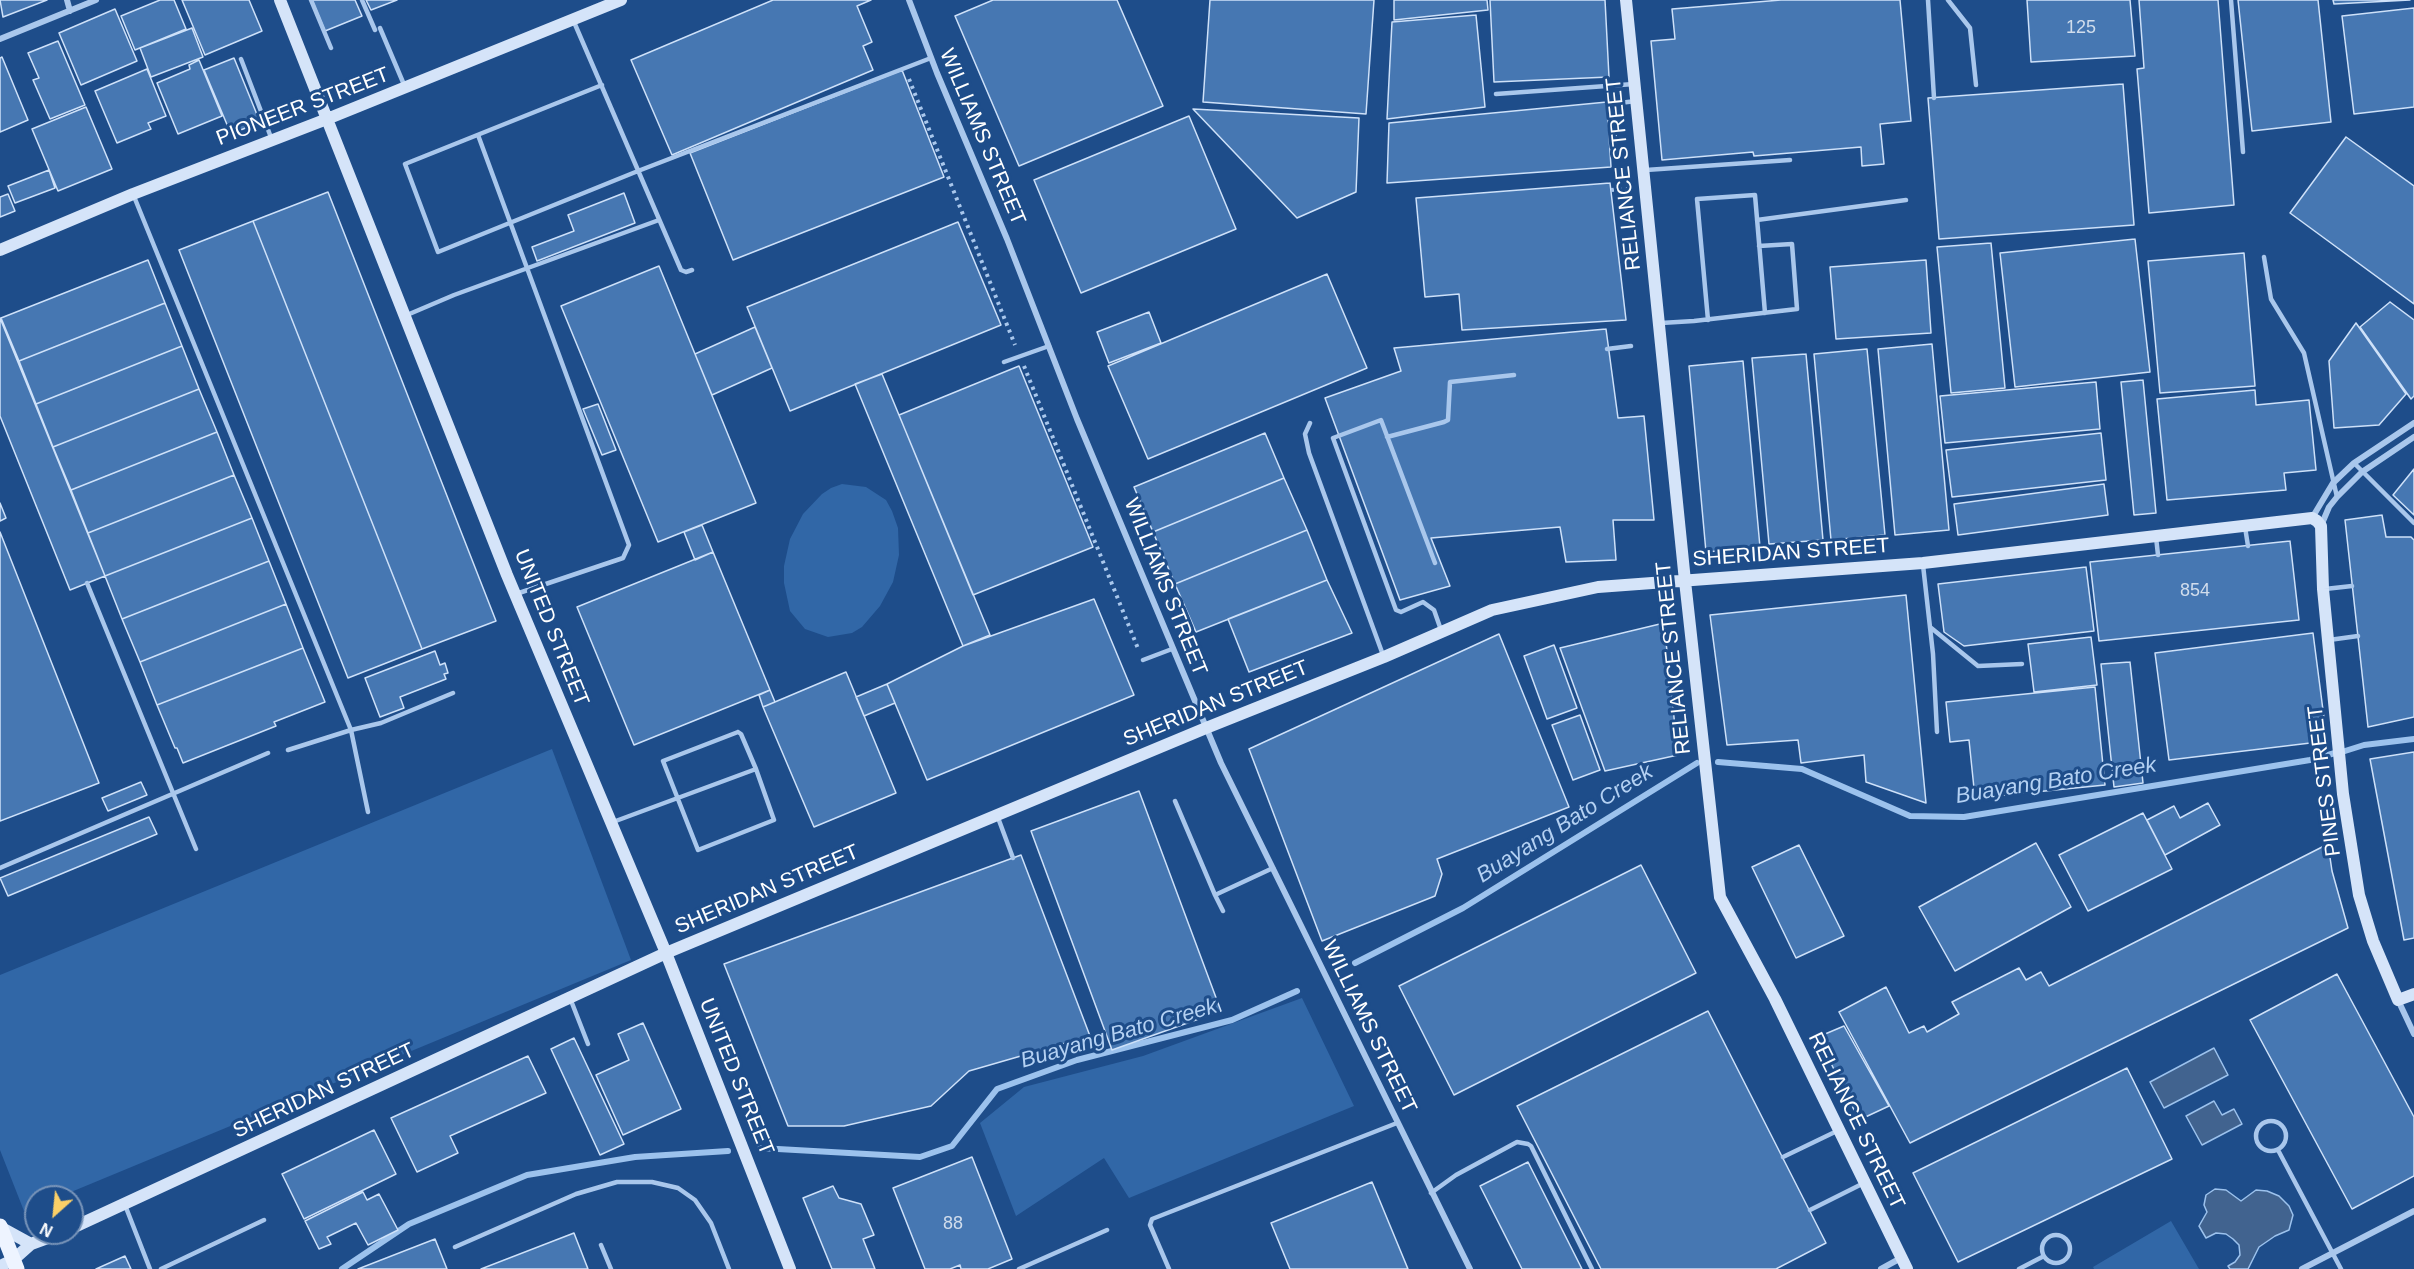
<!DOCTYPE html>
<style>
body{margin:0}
#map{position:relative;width:2414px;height:1269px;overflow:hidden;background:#1e4d8a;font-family:Helvetica,sans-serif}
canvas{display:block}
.north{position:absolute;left:24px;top:1185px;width:60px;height:60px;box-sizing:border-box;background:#1e4d8a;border:2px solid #7894b9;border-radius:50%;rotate:207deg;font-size:16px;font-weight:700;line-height:24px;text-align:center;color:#fff}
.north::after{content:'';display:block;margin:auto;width:21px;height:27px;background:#fbd067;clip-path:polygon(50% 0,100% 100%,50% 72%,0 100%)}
</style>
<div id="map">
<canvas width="2414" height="1269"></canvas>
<div class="north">N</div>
</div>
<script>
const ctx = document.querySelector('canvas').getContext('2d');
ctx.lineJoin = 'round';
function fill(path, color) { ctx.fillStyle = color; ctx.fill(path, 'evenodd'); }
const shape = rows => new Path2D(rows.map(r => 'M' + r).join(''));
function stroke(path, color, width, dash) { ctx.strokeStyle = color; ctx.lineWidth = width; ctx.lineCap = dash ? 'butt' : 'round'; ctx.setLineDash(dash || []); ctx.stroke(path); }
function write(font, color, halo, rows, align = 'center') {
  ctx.font = font + ' Helvetica,sans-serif'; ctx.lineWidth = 6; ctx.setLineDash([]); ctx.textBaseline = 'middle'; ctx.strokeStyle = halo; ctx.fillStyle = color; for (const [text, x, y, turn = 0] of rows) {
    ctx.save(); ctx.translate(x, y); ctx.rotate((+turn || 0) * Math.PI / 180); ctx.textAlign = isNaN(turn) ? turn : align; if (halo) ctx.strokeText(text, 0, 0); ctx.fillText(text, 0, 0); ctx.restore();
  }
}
fill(shape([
 [842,484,866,487,886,500,892,511,898,528,899,555,893,582,880,606,862,627,852,633,828,637,805,629,790,611,784,583,784,566,790,539,803,514,822,494,831,488],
 [552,749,631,960,59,1197,36,1197,36,1207,24,1211,0,1150,0,975],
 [1302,998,1354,1106,1129,1198,1104,1158,1016,1216,980,1123,1024,1087,1143,1056],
 [2171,1221,2199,1269,2094,1269,2093,1267]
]), '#3167a7');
const water = shape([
 [2214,1048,2228,1075,2164,1108,2150,1082,2214,1048],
 [2214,1101,2222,1115,2234,1109,2242,1124,2202,1145,2186,1116,2214,1101],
 [2215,1189,2226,1190,2241,1201,2256,1190,2267,1191,2279,1196,2289,1206,2293,1215,2289,1230,2275,1236,2259,1247,2248,1269,2230,1269,2228,1266,2235,1262,2240,1255,2239,1245,2233,1239,2226,1234,2216,1233,2206,1238,2199,1226,2207,1212,2204,1205,2206,1195,2215,1189]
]);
fill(water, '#41638f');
stroke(water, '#9cc2ed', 1.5);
stroke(shape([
 [2345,751,2364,745,2414,739],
 [1718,762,1802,769,1910,816,1964,817,2310,760,2335,753],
 [1355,963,1463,908,1697,763],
 [760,1148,920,1157,952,1146,997,1089,1077,1060,1232,1020,1297,991],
 [342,1269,409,1224,527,1175,635,1157,728,1151]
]), '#9cc2ed', 6);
const building = shape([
 [0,0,47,0,3,17,0,0],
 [160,0,174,0,186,29,135,50,121,16,160,0],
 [182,0,249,0,262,31,205,55,182,0],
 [312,0,355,0,362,16,325,31,312,0],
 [366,0,397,0,371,10,366,0],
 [773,0,871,0,857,6,872,42,863,46,873,70,672,155,631,60,773,0],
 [993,0,1117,0,1163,106,1019,166,955,16,993,0],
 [1210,0,1374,0,1366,114,1203,102,1210,0],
 [1394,0,1487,0,1488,10,1394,20,1394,0],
 [1490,0,1605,0,1609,77,1494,82,1490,0],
 [1781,0,1900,0,1911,121,1880,124,1884,164,1862,166,1861,147,1754,156,1753,152,1662,160,1651,41,1675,39,1672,9,1781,0],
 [2027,0,2130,0,2135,56,2031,62,2027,0],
 [2139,0,2218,0,2234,205,2149,213,2137,69,2144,68,2139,0],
 [2238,0,2318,0,2331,122,2252,131,2238,0],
 [2333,0,2410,0,2334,4,2333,0],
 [2414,8,2414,107,2354,114,2342,16,2414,8],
 [115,9,137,61,81,85,59,33,115,9],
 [1476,15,1485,107,1387,119,1392,22,1476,15],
 [192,28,203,57,151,77,140,48,192,28],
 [58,41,85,105,50,119,33,80,39,78,28,53,58,41],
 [2,57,28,120,0,132,0,58,2,57],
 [234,58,260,122,231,134,204,70,234,58],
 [199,60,222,116,178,134,157,83,190,69,189,65,199,60],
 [147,69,166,116,148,123,151,129,117,143,95,91,147,69],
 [902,70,944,177,733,260,690,153,902,70],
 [2123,84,2134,225,1939,239,1928,98,2123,84],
 [1607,102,1611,167,1387,183,1389,123,1607,102],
 [86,107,112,169,58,191,32,129,86,107],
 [1193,109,1359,118,1356,192,1297,218,1193,109],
 [1189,116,1236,229,1081,293,1034,180,1189,116],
 [2346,137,2414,186,2414,304,2290,213,2346,137],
 [49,170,55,188,15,203,8,186,49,170],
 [1610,183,1626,320,1462,330,1459,294,1425,297,1416,198,1610,183],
 [328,192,496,621,422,649,253,221,328,192],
 [624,193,635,223,537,261,532,247,574,231,568,215,624,193],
 [8,194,15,211,0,217,0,197,8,194],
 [253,221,422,649,348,678,179,250,253,221],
 [958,222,1001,325,790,411,747,307,958,222],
 [2135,239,2150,372,2015,387,2000,253,2135,239],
 [1991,243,2005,388,1951,393,1937,247,1991,243],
 [2244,253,2255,386,2160,393,2148,261,2244,253],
 [148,260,165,303,19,361,1,318,148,260],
 [1926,260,1931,333,1836,339,1830,267,1926,260],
 [659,266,756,503,658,542,561,306,659,266],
 [1327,274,1367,368,1148,459,1108,366,1327,274],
 [2390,302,2414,320,2414,396,2411,399,2360,327,2390,302],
 [165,303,182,346,36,404,19,361,165,303],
 [1149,312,1161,343,1109,363,1097,332,1149,312],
 [0,318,105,576,70,590,0,416,0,318],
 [2356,323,2406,394,2379,425,2334,428,2329,361,2356,323],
 [755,327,772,368,712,395,695,354,755,327],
 [1606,329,1618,418,1644,416,1654,520,1613,520,1616,560,1566,562,1560,527,1431,538,1450,586,1400,600,1325,398,1401,371,1394,348,1606,329],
 [1932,344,1949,530,1895,535,1878,349,1932,344],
 [182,346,199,389,53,447,36,404,182,346],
 [1867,349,1885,535,1831,540,1814,354,1867,349],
 [1806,354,1823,540,1769,544,1752,358,1806,354],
 [1743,361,1760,547,1706,552,1689,366,1743,361],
 [1019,366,1093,547,973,595,899,415,1019,366],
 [882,374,990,635,963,646,855,384,882,374],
 [2143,380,2156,513,2134,515,2121,382,2143,380],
 [2096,382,2100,429,1945,443,1940,396,2096,382],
 [199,389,217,432,71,490,53,447,199,389],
 [2255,390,2256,405,2309,400,2316,470,2284,473,2286,490,2167,500,2157,399,2255,390],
 [598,404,616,450,602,455,583,409,598,404],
 [217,432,234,475,88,533,71,490,217,432],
 [1265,433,1284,478,1153,532,1134,487,1265,433],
 [2101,433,2106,480,1952,497,1946,450,2101,433],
 [2414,469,2414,515,2393,495,2414,469],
 [234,475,252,518,105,576,88,533,234,475],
 [1284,478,1307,530,1175,584,1153,532,1284,478],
 [2104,484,2108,515,1958,535,1954,504,2104,484],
 [0,503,6,518,0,521,0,503],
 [2382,515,2386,537,2411,537,2414,540,2414,717,2368,727,2345,520,2382,515],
 [252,518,269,561,122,619,105,576,252,518],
 [702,525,713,552,695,560,684,532,702,525],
 [1307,530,1327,580,1196,632,1175,584,1307,530],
 [0,532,99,783,0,821,0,532],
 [2290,541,2299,620,2099,641,2090,562,2290,541],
 [713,552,770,690,634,745,577,607,713,552],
 [269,561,286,604,140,662,122,619,269,561],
 [2086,567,2094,631,1964,646,1944,632,1938,584,2086,567],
 [1327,580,1352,633,1249,672,1228,619,1327,580],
 [1906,595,1926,803,1866,782,1864,755,1801,763,1798,740,1727,745,1710,615,1906,595],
 [1094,599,1134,695,927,780,887,684,963,646,1094,599],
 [286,604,303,648,157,705,140,662,286,604],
 [1664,623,1678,755,1605,771,1560,648,1664,623],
 [2313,633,2327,741,2169,760,2155,653,2313,633],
 [1499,634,1569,807,1437,859,1442,874,1435,896,1322,941,1249,749,1499,634],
 [2091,637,2097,685,2034,692,2028,644,2091,637],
 [1554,645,1577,708,1547,719,1524,656,1554,645],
 [303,648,325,702,274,722,276,726,183,763,177,748,175,748,157,705,303,648],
 [435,651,440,665,445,663,448,673,444,674,446,679,400,697,404,708,380,717,365,678,435,651],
 [2130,662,2143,783,2114,787,2101,664,2130,662],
 [846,672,896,793,814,827,763,707,846,672],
 [887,684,895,703,864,716,856,697,887,684],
 [2095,687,2105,785,1975,798,1969,740,1950,742,1946,702,2095,687],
 [770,690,775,702,763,707,759,695,770,690],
 [1580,715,1600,770,1573,780,1552,725,1580,715],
 [2414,752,2414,938,2404,940,2370,759,2414,752],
 [141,782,147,795,108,811,102,798,141,782],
 [1139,791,1221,1011,1112,1050,1031,831,1139,791],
 [2208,803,2220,825,2165,855,2147,820,2174,806,2180,818,2208,803],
 [2143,813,2172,869,2088,911,2059,855,2143,813],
 [149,817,157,834,8,896,0,878,149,817],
 [2036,843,2071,907,1955,971,1919,907,2036,843],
 [2328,844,2332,871,2348,928,1910,1143,1839,1012,1886,987,1909,1033,1924,1026,1927,1032,1959,1014,1952,1002,2019,968,2026,980,2041,972,2049,986,2328,844],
 [1799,845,1844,936,1796,958,1752,867,1799,845],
 [1021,855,1090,1036,969,1071,931,1106,844,1126,788,1126,724,964,1021,855],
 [1641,865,1696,973,1454,1095,1399,986,1641,865],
 [2337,974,2414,1117,2414,1176,2352,1209,2250,1020,2337,974],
 [1708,1011,1826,1243,1776,1269,1601,1269,1517,1106,1708,1011],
 [643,1023,681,1109,623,1135,596,1075,629,1060,618,1034,643,1023],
 [1844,1026,1889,1106,1859,1120,1818,1037,1844,1026],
 [574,1038,624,1144,600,1155,551,1049,574,1038],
 [528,1056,546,1093,450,1136,458,1153,417,1172,391,1118,528,1056],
 [2127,1068,2172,1159,1958,1262,1913,1173,2127,1068],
 [374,1130,396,1174,304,1219,282,1174,374,1130],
 [972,1157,1012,1259,988,1269,961,1269,960,1265,950,1269,925,1269,893,1188,972,1157],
 [1528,1162,1582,1269,1522,1269,1480,1186,1528,1162],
 [1372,1182,1408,1269,1290,1269,1271,1223,1372,1182],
 [833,1186,839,1198,861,1204,874,1235,863,1239,875,1269,832,1269,803,1198,833,1186],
 [363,1192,367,1200,379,1194,398,1230,368,1245,356,1223,327,1237,331,1244,319,1249,305,1221,363,1192],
 [574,1233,588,1269,481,1269,574,1233],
 [435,1239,447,1269,358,1269,435,1239],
 [125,1256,131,1269,96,1269,125,1256]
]);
fill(building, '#4677b2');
stroke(building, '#cee1f9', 1.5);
stroke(shape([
 [909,79,1015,345],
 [1611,190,1631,189],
 [1024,366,1139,651]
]), '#a9c7ec', 4, [3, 4.5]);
stroke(shape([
 [311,0,331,48],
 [362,0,375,30],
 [1928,0,1934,98],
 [1948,0,1970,28,1976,85],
 [2231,0,2243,152],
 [574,22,681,270,686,272,692,270],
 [380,28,405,87],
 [241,59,272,140],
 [602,85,405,164,438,252,638,171,931,58],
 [1496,94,1634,84],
 [478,135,629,545,623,558,516,594],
 [1615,139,1611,104,1636,101],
 [1646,170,1790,160],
 [133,194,351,730,288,750],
 [1757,220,1906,200],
 [2264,257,2271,299,2304,353,2337,497],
 [407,315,454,295,659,220],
 [1708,320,1697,199,1755,195,1765,313],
 [1661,323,1694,321,1797,309,1792,244,1759,246],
 [1607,349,1631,346],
 [1004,362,1049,346],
 [1310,423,1305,434,1309,453,1383,655],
 [1387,437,1444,422,1448,420,1450,382,1514,375],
 [2354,463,2414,523],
 [2245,527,2248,546],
 [2156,537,2158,555],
 [1435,563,1381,420,1333,438,1396,610,1401,612,1423,602,1434,610,1441,630],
 [1923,565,1933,654,1937,732],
 [87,583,196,849],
 [2325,589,2352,586],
 [1930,627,1978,666,2022,664],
 [2329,640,2358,636],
 [1143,660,1172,649],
 [738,732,741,734,756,769,774,820,698,850,663,761,738,732],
 [1175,801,1215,895],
 [368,812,351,730,381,723,453,693],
 [997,815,1013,858],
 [613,822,756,769],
 [0,868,268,753],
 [1223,911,1215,895,1273,868],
 [570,998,588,1044],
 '2256 1136a15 15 0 1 1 30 0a15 15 0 1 1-30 0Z',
 [2278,1150,2341,1269],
 [1783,1157,1837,1131],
 [1431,1193,1456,1175,1517,1142,1528,1144,1531,1146,1592,1269],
 [125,1205,150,1269],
 [1810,1210,1864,1183],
 '2042 1249a14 14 0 1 1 28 0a14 14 0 1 1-28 0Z',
 [601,1245,611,1269],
 [455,1247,576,1194,617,1182,652,1182,678,1188,695,1200,711,1223,729,1269],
 [161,1269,264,1220],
 [1019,1269,1107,1230],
 [1169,1269,1150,1225,1152,1219,1397,1123],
 [2019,1269,2044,1256]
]), '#a9c7ec', 4.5);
stroke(shape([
 [67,0,70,11],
 [909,0,937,73,1007,239,1077,419,1221,763,1470,1269],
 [0,39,96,0],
 [2312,518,2333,483,2354,463,2414,423],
 [2321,526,2329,507,2337,497,2362,472,2414,437],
 [2398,1000,2414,1034],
 [1881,1269,1901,1258],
 [2302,1269,2414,1211]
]), '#a9c7ec', 6);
stroke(shape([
 [280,0,507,575,666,953,790,1269],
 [1626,0,1685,581,1720,897,1775,999,1907,1269],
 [0,250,133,194,327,119,621,0],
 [0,1227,31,1244],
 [72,1228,666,953,1206,728,1384,657,1492,610,1598,587,1923,563,2312,518,2317,521,2321,526,2323,589,2343,794,2359,895,2373,941,2398,1000,2414,994],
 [0,1266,13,1260,31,1244,61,1233]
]), '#d5e4f9', 12);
stroke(shape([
 [0,1226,17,1269]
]), '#eef4ff', 15);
write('18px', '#d1ddec', null, [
 ["125",2081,28],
 ["854",2195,591],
 ["88",953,1224]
]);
write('21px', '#fff', '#1e4d8a', [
 ["PIONEER STREET",303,107,-21],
 ["WILLIAMS STREET",982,137,67],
 ["RELIANCE STREET",1624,174,-96],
 ["SHERIDAN STREET",1791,553,-4],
 ["WILLIAMS STREET",1165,587,68],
 ["UNITED STREET",551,628,68],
 ["RELIANCE STREET",1674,658,-96],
 ["SHERIDAN STREET",1216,704,-22],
 ["PINES STREET",2325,781,-97],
 ["SHERIDAN STREET",767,890,-23],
 ["WILLIAMS STREET",1369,1027,64],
 ["UNITED STREET",736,1077,68],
 ["SHERIDAN STREET",324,1091,-25],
 ["RELIANCE STREET",1856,1121,64]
]);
write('italic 22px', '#b4d1f3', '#1e4d8a', [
 ["Buayang Bato Creek",2056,781,-9],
 ["Buayang Bato Creek",1565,824,-32],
 ["Buayang Bato Creek",1119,1034,-16]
]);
</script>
